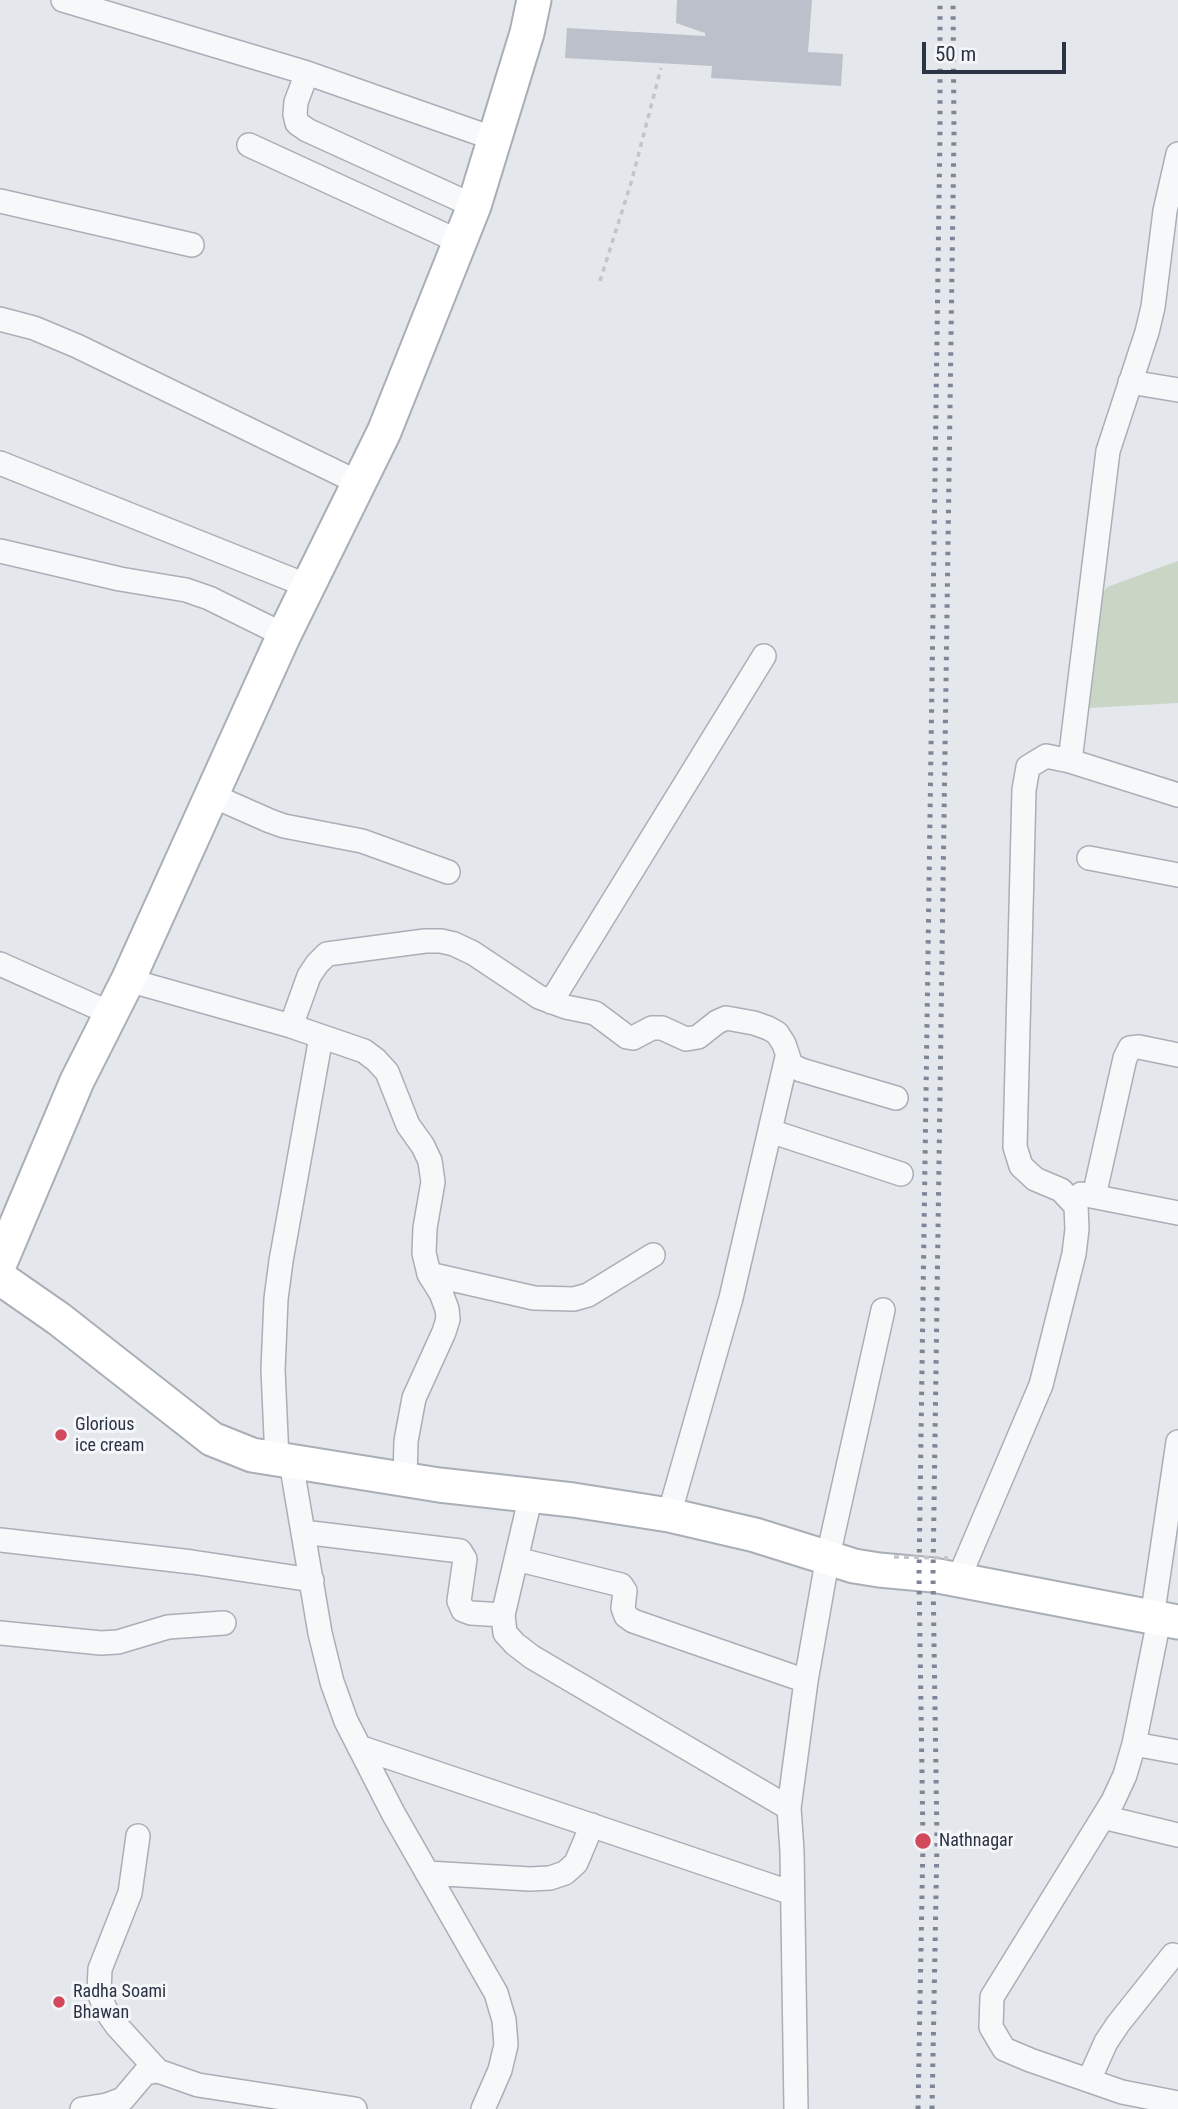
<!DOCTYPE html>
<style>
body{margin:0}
#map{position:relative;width:1178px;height:2109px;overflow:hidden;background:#e4e7ec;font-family:"Roboto Condensed",sans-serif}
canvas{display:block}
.scale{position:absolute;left:922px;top:42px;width:144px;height:32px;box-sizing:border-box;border:4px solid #2b3445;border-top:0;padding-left:9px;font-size:21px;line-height:24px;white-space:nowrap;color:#2b3445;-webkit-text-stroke:5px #f4f6f9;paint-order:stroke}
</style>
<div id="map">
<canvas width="1178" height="2109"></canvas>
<div class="scale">50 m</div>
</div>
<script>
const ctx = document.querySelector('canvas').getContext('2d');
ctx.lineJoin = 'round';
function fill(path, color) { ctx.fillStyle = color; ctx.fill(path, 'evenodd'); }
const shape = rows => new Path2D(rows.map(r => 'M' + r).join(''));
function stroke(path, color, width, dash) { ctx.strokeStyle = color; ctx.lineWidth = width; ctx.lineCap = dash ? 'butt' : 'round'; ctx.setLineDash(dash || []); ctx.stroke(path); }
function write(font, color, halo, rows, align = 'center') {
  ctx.font = font + ' "Roboto Condensed",sans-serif'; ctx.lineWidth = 6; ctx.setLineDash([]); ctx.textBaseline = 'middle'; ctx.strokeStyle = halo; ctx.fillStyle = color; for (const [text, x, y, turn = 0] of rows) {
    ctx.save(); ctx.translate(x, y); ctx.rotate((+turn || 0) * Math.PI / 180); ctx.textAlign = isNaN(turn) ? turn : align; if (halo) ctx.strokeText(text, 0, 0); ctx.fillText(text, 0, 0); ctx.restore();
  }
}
fill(shape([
 [1178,561,1178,703,1088,708,1089,612,1107,587]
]), '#c9d6c5');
fill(shape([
 [677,0,812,0,808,52,843,54,841,86,711,78,712,66,565,58,567,28,705,36,705,33,676,23]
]), '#bbc0ca');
const street = shape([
 [63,0,307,73,495,139],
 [307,73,296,102,295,114,297,123,307,130,474,206],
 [249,145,460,242],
 [0,201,192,245],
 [0,319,34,328,77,346,359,483],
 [1130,382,1178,390],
 [0,463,308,586],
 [0,551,120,579,186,590,209,598,284,635],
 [1070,761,1108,451,1147,332,1153,307,1165,211,1178,154],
 [211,795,270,821,284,826,362,841,448,872],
 [1089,858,1178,875],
 [0,964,112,1014],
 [128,980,291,1026,364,1051,376,1060,387,1072,408,1125,423,1146,430,1161,433,1182,425,1228,424,1253,429,1274,441,1293,447,1309,448,1319,444,1332,414,1398,406,1441,405,1478],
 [551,1002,764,656],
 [291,1026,309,976,317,964,327,954,425,941,441,941,454,944,473,953,539,997,566,1007,595,1013,627,1037,633,1038,652,1028,662,1028,686,1039,698,1037,717,1022,726,1018,754,1023,768,1028,777,1033,784,1044,791,1065,801,1070,896,1098],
 [770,1131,901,1174],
 [1081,1194,1178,1213],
 [1094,1196,1125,1058,1130,1048,1139,1047,1178,1055],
 [429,1274,534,1298,574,1299,588,1295,653,1255],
 [277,1459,273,1370,276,1299,281,1261,321,1037],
 [291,1462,320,1633,332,1682,346,1721,393,1813,496,1993,504,2020,506,2045,500,2070,483,2109],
 [531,1495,503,1615,505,1633,515,1644,532,1657,789,1808],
 [669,1515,731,1298,787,1057],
 [303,1532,460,1551,465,1559,459,1601,463,1610,471,1613,503,1615],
 [0,1540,192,1562,312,1580],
 [516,1559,621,1585,625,1591,623,1608,626,1616,633,1621,806,1681],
 [958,1580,1041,1385,1074,1254,1077,1229,1076,1206,1061,1190,1035,1179,1021,1166,1015,1147,1024,790,1028,767,1046,756,1070,761,1178,795],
 [1152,1618,1178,1442],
 [1159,1620,1134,1744,1125,1775,1113,1801,992,1997,991,2027,1004,2049,1030,2060,1122,2092,1178,2103],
 [0,1633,101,1643,118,1642,168,1627,224,1623],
 [1134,1744,1178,1752],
 [359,1747,792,1893],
 [1103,1817,1178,1835],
 [138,1836,130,1893,100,1969,99,1992,105,2009,117,2026,158,2071],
 [427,1873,530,1879,550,1878,565,1873,576,1863,592,1825],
 [1089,2080,1106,2042,1118,2024,1173,1955],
 [82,2109,107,2105,123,2099,145,2073,158,2071,198,2085,355,2109],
 [796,2109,792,1851,789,1808,806,1681,828,1556,883,1310]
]);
const secondary = shape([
 [0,1263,77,1081,128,980,284,635,384,432,474,206,527,33,534,0],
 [0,1278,59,1319,212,1439,252,1455,439,1485,573,1500,669,1515,755,1535,854,1566,879,1570,933,1575,1178,1622]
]);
stroke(street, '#a9aeb7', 26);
stroke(secondary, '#a9aeb7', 37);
stroke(shape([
 [600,281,631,183,661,68]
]), '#c2c5cb', 3.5, [5, 5]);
stroke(street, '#f7f8fa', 23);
stroke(secondary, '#fff', 33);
stroke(shape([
 [918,2109,923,1841,919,1575,940,131,940,0],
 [932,2109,937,1841,933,1575,954,132,953,0]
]), '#7d8696', 5, [3.5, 7]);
stroke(shape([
 [894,1557,948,1558]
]), '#c2c5cb', 3.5, [5, 5]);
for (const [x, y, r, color] of [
 [61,1435,7,"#d1495b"],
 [923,1841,9,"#d1495b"],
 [59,2002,7,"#d1495b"]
]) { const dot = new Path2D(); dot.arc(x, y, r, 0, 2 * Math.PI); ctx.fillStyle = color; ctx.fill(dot); stroke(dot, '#f4f6f9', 2.5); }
write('18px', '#2b3445', '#f4f6f9', [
 ["Glorious",75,1425],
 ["ice cream",75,1446],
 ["Nathnagar",939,1841],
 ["Radha Soami",73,1992],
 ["Bhawan",73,2013]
], 'left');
</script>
